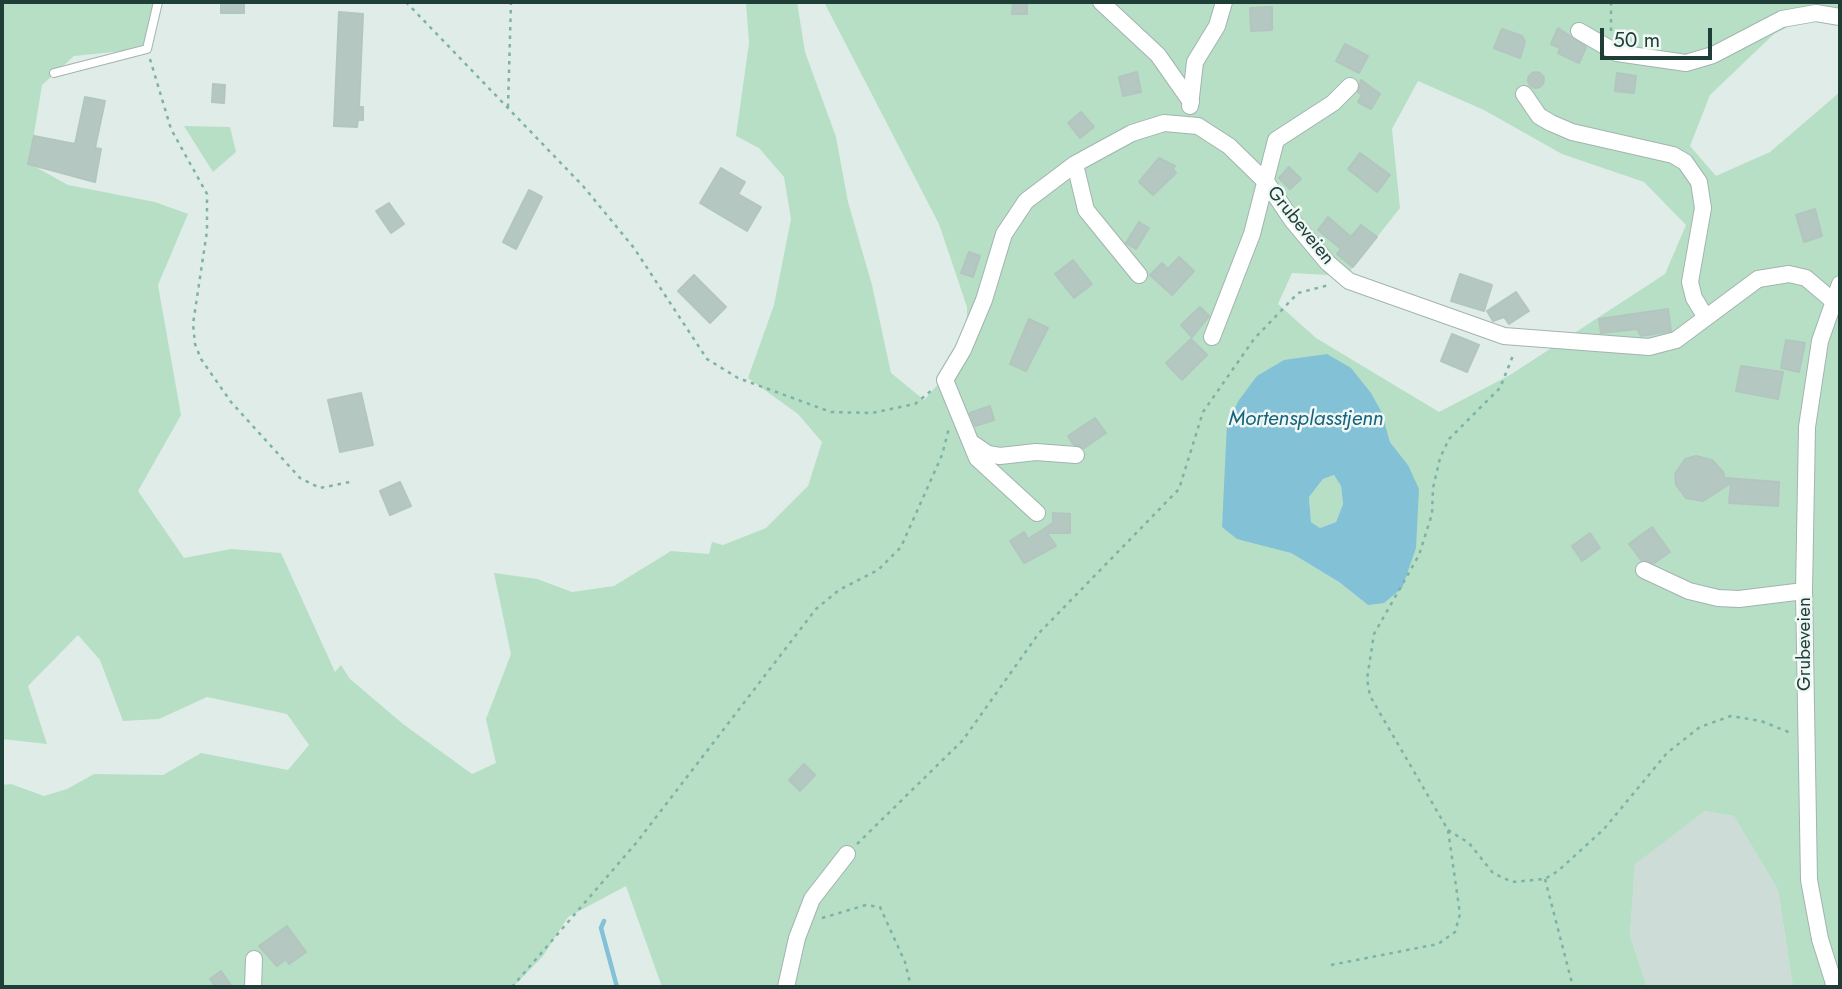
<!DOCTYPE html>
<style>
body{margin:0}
#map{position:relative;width:1842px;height:989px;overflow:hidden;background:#e0ece8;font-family:Jost,sans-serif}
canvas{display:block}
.frame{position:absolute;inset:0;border:4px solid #1f3e38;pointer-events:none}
.scale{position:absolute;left:1600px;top:28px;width:112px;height:32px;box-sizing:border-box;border:4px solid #1f3e38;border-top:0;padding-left:9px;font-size:21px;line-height:24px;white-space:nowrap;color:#1f3e38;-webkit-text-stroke:5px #f0f8f5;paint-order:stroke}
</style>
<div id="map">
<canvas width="1842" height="989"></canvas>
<div class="frame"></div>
<div class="scale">50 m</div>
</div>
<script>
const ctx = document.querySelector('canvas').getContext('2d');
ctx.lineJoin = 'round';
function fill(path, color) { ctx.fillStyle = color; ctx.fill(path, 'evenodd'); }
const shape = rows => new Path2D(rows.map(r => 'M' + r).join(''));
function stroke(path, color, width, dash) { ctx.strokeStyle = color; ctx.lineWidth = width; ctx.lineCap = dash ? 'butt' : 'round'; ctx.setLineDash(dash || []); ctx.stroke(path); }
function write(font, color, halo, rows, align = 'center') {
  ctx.font = font + ' Jost,sans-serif'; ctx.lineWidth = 5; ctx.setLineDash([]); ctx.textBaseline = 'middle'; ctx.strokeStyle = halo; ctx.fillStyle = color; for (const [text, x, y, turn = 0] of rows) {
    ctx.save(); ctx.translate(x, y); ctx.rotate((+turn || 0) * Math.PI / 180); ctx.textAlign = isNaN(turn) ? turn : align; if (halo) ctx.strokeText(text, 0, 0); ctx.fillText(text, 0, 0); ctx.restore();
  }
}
fill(shape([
 [1705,811,1734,816,1778,890,1793,987,1647,987,1630,935,1635,863]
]), '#cedcd7');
fill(shape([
 [2,2,158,2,152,48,74,56,42,85,34,134,32,165,68,185,155,202,188,214,158,285,181,415,138,491,184,558,231,549,281,553,335,672,341,665,350,679,403,724,472,774,496,763,486,719,511,654,494,573,537,579,572,592,614,586,671,551,709,554,712,542,723,545,766,528,808,486,822,442,798,414,748,378,774,305,791,219,784,177,759,148,736,136,749,43,746,2,797,2,805,52,836,137,848,202,872,285,891,373,924,400,967,352,967,307,939,224,824,2,1840,2,1840,10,1826,8,1774,34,1710,95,1690,146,1716,176,1770,152,1840,92,1840,987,1793,987,1778,890,1734,816,1705,811,1635,864,1630,935,1647,987,662,987,626,886,568,917,543,956,513,987,2,987,2,785,11,784,44,796,67,789,94,774,163,775,201,753,288,770,309,745,287,714,207,697,159,719,123,721,100,660,78,635,28,686,47,744,2,739],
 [1418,81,1484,110,1562,154,1644,182,1686,225,1665,274,1510,375,1439,412,1316,338,1278,304,1292,273,1346,276,1400,208,1392,129],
 [1382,413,1390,442,1408,465,1368,605,1339,582,1291,553,1222,527,1224,502],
 [184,126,230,127,236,152,213,172],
 [1334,475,1341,486,1343,504,1336,522,1320,528,1311,522,1309,497,1323,479]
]), '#b6dfc5');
fill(shape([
 [1327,354,1351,368,1371,393,1382,413,1390,442,1408,465,1419,489,1416,548,1402,588,1384,603,1368,605,1339,582,1291,553,1237,539,1222,527,1227,424,1239,400,1257,376,1284,360],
 [1334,475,1341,486,1343,504,1336,522,1320,528,1311,522,1309,497,1323,479]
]), '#83c1d6');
stroke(shape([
 [604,921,601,928,617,987]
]), '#83c1d6', 4.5);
const building = shape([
 [221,2,244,2,244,13,221,13,221,2],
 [1013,2,1027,2,1027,14,1012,14,1013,2],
 [1272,7,1272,30,1251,31,1250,8,1272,7],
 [339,12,363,14,359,107,363,107,363,120,358,120,357,127,334,126,339,12],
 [1558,28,1586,47,1579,63,1558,53,1560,48,1551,44,1558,28],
 [1502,29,1522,36,1525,42,1520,58,1494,48,1502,29],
 [1345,44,1368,56,1359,73,1336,61,1345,44],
 '1528 80a8 8 0 1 1 16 0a8 8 0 1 1-16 0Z',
 [1137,72,1141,92,1123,96,1119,77,1137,72],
 [1617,73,1636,76,1634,93,1615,91,1617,73],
 [1361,80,1380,94,1371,109,1358,102,1362,95,1358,92,1361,80],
 [213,84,225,85,224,103,212,102,213,84],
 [85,97,105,101,95,148,101,149,95,182,28,164,34,136,75,144,85,97],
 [1081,112,1094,127,1080,138,1068,123,1081,112],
 [1360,153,1390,175,1377,192,1348,169,1360,153],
 [1159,158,1175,166,1173,169,1176,173,1153,195,1139,182,1159,158],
 [1289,167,1301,179,1290,189,1279,178,1289,167],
 [721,168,745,182,738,194,761,207,747,231,700,203,721,168],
 [529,190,542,197,516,249,503,242,529,190],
 [389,203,404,224,391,233,376,211,389,203],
 [1815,209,1822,236,1804,242,1796,215,1815,209],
 [1328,217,1351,237,1361,225,1377,237,1353,267,1337,254,1341,249,1318,230,1328,217],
 [1139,222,1149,228,1136,249,1126,243,1139,222],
 [969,252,980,256,973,277,961,273,969,252],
 [1179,257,1194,271,1172,295,1150,275,1162,263,1168,269,1179,257],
 [1073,260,1092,284,1074,298,1055,274,1073,260],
 [1460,274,1492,285,1484,311,1451,301,1460,274],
 [694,275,726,307,710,323,678,291,694,275],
 [1516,292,1529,311,1509,324,1504,317,1493,321,1487,311,1516,292],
 [1200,307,1209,316,1192,337,1181,325,1200,307],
 [1668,309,1671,331,1641,336,1637,329,1601,333,1599,319,1668,309],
 [1029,319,1048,328,1026,371,1010,364,1029,319],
 [1452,334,1479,345,1467,372,1441,361,1452,334],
 [1191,339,1207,355,1182,380,1166,363,1191,339],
 [1786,340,1805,343,1799,372,1781,368,1786,340],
 [1741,366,1783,372,1778,399,1736,391,1741,366],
 [361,393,373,445,340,452,328,400,361,393],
 [990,406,994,420,975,426,970,413,990,406],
 [1095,418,1106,433,1084,448,1073,444,1068,436,1095,418],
 [1696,456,1712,460,1723,472,1725,478,1779,482,1778,506,1729,503,1731,483,1703,501,1686,498,1676,485,1675,474,1685,459,1696,456],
 [400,482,411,506,390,515,380,491,400,482],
 [1053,513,1070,514,1070,533,1047,533,1056,546,1024,563,1010,541,1024,532,1028,539,1053,523,1053,513],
 [1652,527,1670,552,1654,563,1641,560,1629,544,1652,527],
 [1590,533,1600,548,1582,561,1572,546,1590,533],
 [804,764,815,775,800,791,789,780,804,764],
 [287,926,306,952,289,964,286,959,277,966,259,946,287,926],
 [221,971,232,987,216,987,210,979,221,971]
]);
fill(building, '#b5c7c1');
stroke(building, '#b2c6bf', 2);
const lane = shape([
 [54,73,147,49,158,2]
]);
const street = shape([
 [1101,2,1158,55,1191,102],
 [1579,31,1617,53,1686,63,1713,55,1782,19,1816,13,1840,17],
 [1524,94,1539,116,1551,123,1572,132,1673,155,1685,162,1699,182,1703,208,1690,282,1694,298,1705,316],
 [1190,106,1195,62,1217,26,1224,2],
 [1075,164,1086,210,1139,275],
 [1212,337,1252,234,1276,140,1333,103,1350,86],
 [972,443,988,454,1000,456,1036,452,1076,455],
 [1037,513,977,458,945,380,963,350,984,300,1004,234,1026,201,1075,164,1132,133,1164,123,1198,126,1229,146,1267,183,1292,220,1328,263,1349,281,1504,336,1649,347,1676,340,1758,279,1789,274,1806,278,1833,301],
 [1644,570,1689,591,1718,598,1739,599,1804,591],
 [253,987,254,959],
 [786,987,797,938,812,899,847,854],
 [1835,987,1820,939,1809,880,1804,591,1807,427,1820,341,1840,284]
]);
stroke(lane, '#a2b4b0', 10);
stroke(street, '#a2b4b0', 18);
stroke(shape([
 [406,2,583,186,634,248,707,359,738,378,831,412,872,413,915,404,932,390],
 [1611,2,1611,33],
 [150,59,171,129,207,194,207,231,193,324,195,344,201,359,231,402,300,478,320,488,350,482],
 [508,107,511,2],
 [1448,830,1469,843,1493,873,1512,882,1545,879,1558,871,1604,829,1667,753,1700,727,1731,716,1761,721,1791,733],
 [857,844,963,740,1039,633,1179,489,1203,412,1254,339,1298,293,1329,285],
 [1545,879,1573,987],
 [822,918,866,905,880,907,905,962,911,987],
 [1331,965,1438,944,1455,932,1460,914,1448,830,1370,696,1367,679,1374,634,1419,555,1432,514,1433,488,1440,458,1449,439,1500,388,1514,353],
 [512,987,637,842,816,609,839,590,878,570,901,547,942,455,949,428]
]), '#7db2a7', 2.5, [3.5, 5]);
stroke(lane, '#fff', 8);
stroke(street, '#fff', 16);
write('19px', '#1f3e38', '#f0f8f5', [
 ["Grubeveien",1300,226,51],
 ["Grubeveien",1805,644,-90]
]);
write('italic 21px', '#15637e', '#f0f8f5', [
 ["Mortensplasstjenn",1306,420]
]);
</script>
